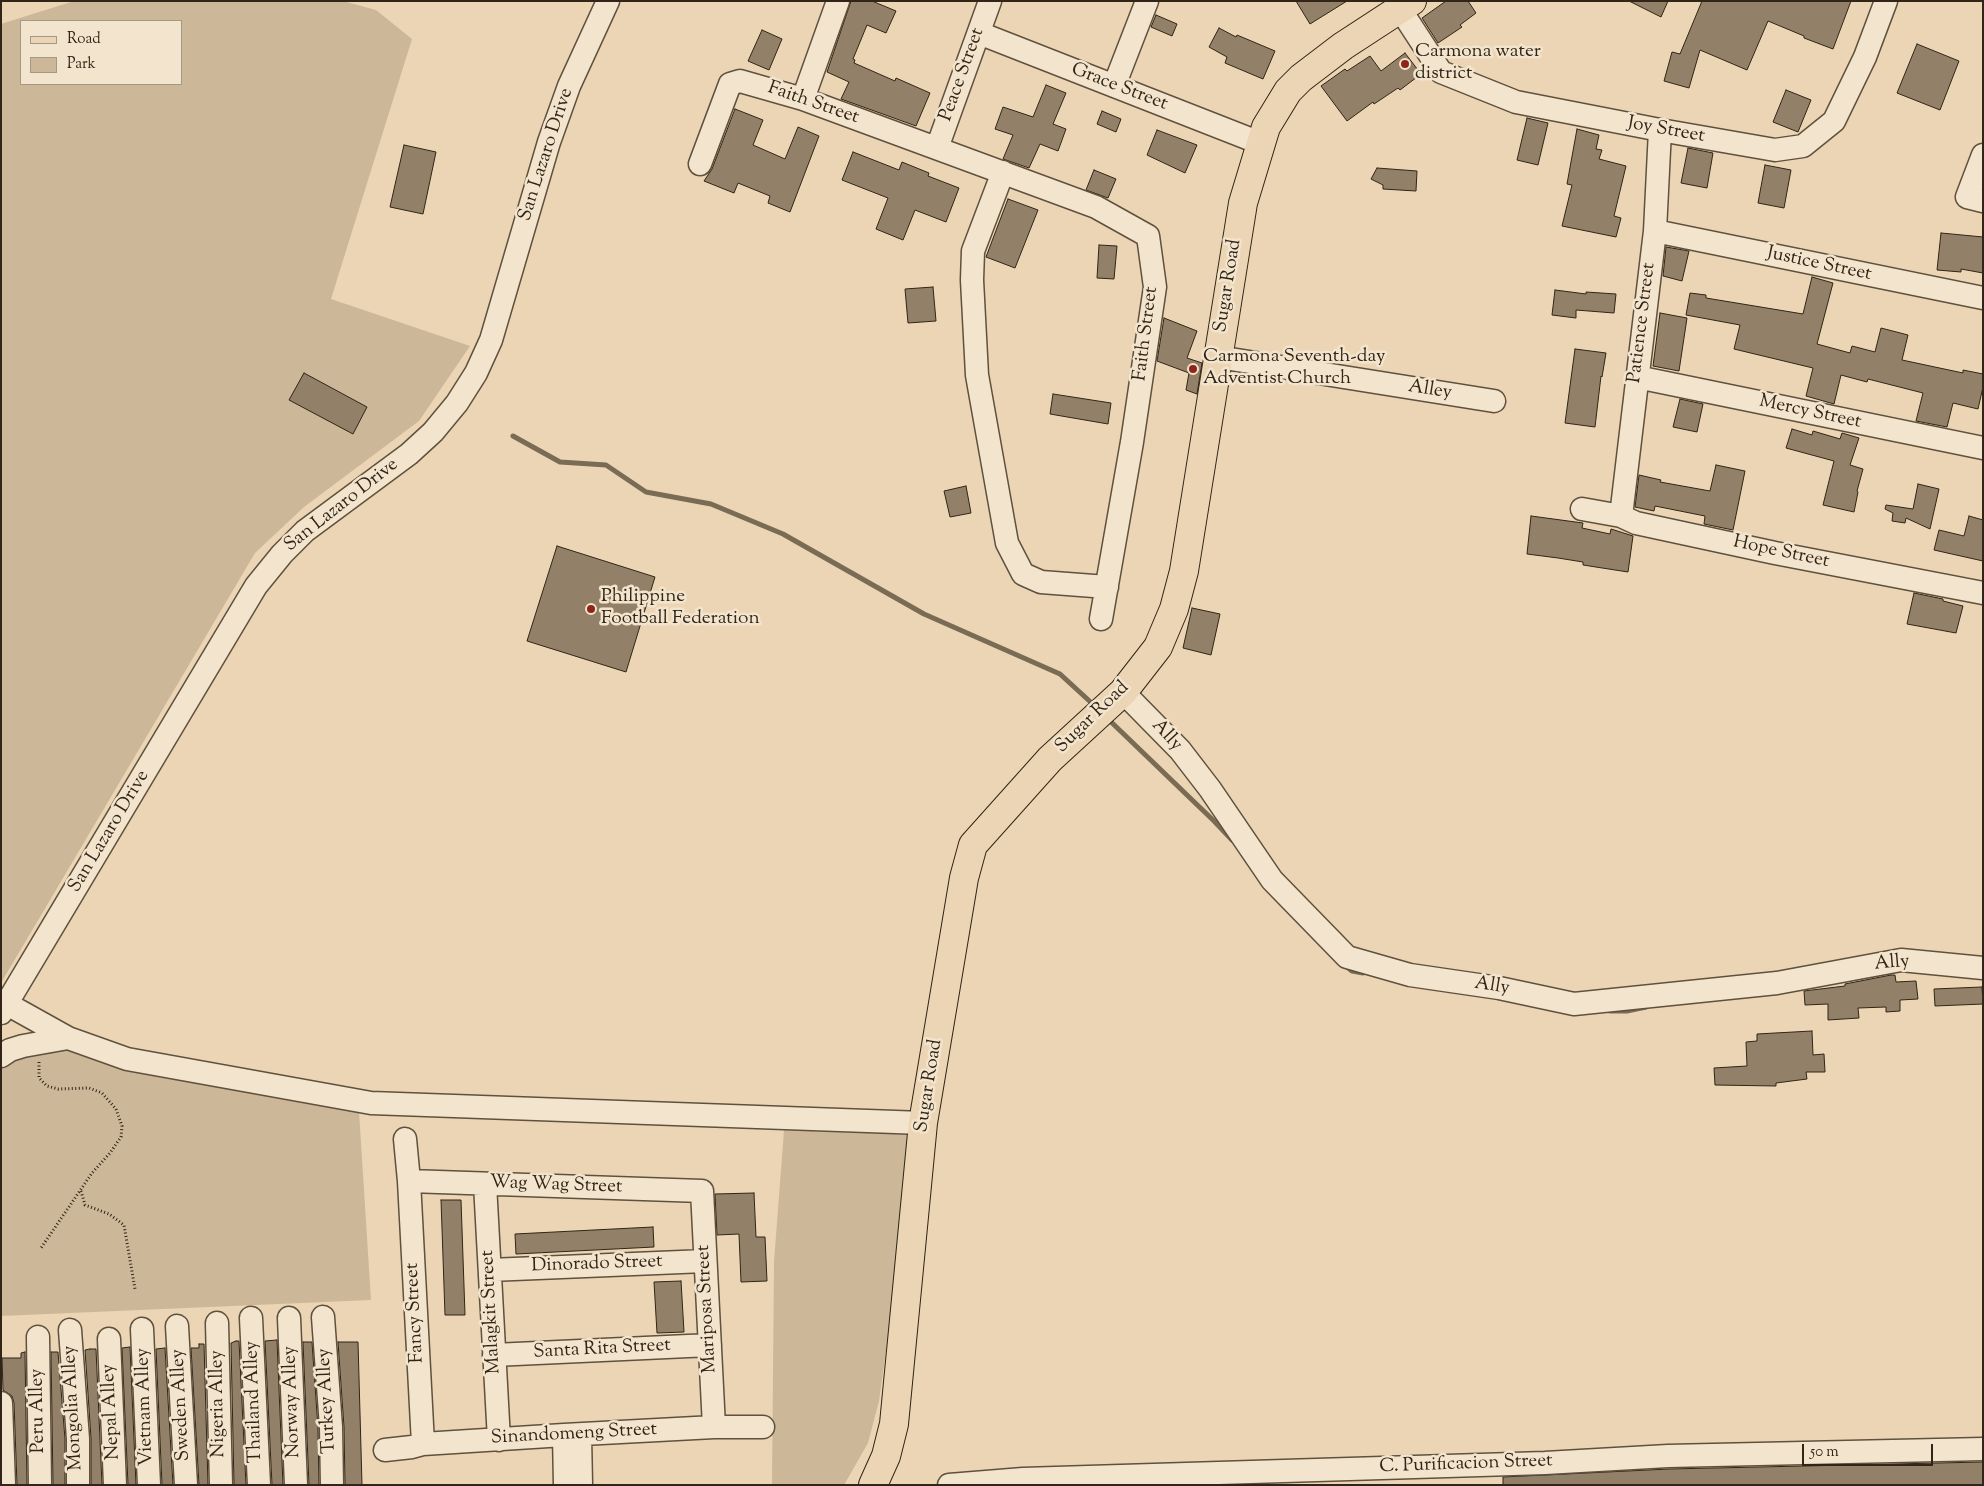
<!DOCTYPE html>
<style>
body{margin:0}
#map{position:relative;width:1984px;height:1486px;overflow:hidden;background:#ecd5b4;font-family:"Sorts Mill Goudy",serif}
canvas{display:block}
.frame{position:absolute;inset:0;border:2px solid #302516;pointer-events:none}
.legend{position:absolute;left:20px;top:20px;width:162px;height:65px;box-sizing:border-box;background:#f3e4ce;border:1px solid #a59884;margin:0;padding:6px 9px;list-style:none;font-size:15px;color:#302516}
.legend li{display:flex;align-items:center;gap:10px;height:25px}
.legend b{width:25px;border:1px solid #a59884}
.scale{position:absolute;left:1802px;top:1444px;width:131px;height:22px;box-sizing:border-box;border:2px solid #302516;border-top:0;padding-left:6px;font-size:15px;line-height:18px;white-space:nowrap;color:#302516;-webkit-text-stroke:4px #f3e4ce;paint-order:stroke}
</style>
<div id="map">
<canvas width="1984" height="1486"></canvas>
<div class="frame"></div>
<ul class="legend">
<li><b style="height:6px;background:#ecd5b4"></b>Road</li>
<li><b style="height:14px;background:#ccb799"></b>Park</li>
</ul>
<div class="scale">50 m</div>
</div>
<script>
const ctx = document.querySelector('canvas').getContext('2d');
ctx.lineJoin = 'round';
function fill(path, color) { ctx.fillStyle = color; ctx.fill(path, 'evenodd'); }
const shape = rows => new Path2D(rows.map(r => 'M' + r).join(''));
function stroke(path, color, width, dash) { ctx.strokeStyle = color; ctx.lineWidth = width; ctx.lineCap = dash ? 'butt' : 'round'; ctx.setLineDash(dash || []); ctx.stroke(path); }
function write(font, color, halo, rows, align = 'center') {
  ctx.font = font + ' "Sorts Mill Goudy",serif'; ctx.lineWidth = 5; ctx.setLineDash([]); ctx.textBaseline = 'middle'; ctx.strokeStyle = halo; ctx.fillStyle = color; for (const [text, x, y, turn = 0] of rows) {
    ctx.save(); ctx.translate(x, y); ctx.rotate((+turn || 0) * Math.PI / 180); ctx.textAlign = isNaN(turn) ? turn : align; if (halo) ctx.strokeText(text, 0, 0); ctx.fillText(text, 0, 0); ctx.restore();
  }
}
fill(shape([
 [74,1,343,1,376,10,412,39,331,299,470,346,419,421,304,507,255,553,1,983,1,24],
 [21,21,181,21,181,84,21,84],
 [62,1048,359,1112,371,1300,1,1316,1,1060],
 [784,1130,916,1135,879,1401,868,1443,844,1485,772,1485,774,1262]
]), '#ccb799');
stroke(shape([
 [513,436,560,462,606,465,646,492,711,504,783,534,924,614,1060,674,1096,707],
 [1107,718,1214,821,1232,840],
 [1346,966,1352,971,1363,973],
 [1610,1011,1627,1011,1646,1007]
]), '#7a6b54', 5);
const building = shape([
 [851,1,872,1,896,11,886,33,867,25,853,59,855,60,854,63,895,81,896,78,930,93,916,126,841,99,849,82,827,72,851,1],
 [1296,1,1347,1,1310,24,1296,1],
 [1446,1,1468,1,1476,13,1460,25,1462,27,1438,43,1422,18,1446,1],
 [1629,1,1668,1,1661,17,1629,1],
 [1702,1,1851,1,1833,49,1804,38,1804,36,1768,21,1747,70,1700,50,1689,88,1664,81,1672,52,1680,54,1702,1],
 [1156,15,1177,24,1172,36,1151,27,1156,15],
 [1219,28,1236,37,1237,35,1275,51,1263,79,1225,63,1227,57,1209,47,1219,28],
 [762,30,782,39,769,70,748,61,762,30],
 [1917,44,1959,61,1940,110,1897,93,1917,44],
 [1405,53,1421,74,1400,90,1398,88,1374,104,1373,102,1347,121,1321,86,1345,69,1347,71,1370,56,1381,71,1405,53],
 [1046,85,1066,93,1053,124,1066,129,1058,151,1040,144,1029,168,1003,159,1013,135,995,129,1003,107,1033,117,1046,85],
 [1786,90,1811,100,1798,132,1773,122,1786,90],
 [735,109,763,120,753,145,785,159,798,127,819,136,790,212,768,203,770,196,738,183,734,193,704,181,712,169,735,109],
 [1102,111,1121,119,1116,132,1097,124,1102,111],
 [1527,118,1548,123,1538,165,1517,160,1527,118],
 [1577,129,1599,135,1596,149,1602,150,1599,159,1626,166,1614,216,1621,218,1616,237,1562,226,1572,185,1567,184,1577,129],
 [1157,130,1197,145,1185,173,1147,155,1157,130],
 [404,145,436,152,423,214,390,207,404,145],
 [1688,148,1713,153,1707,188,1681,183,1688,148],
 [853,152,899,170,902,162,929,173,928,176,959,188,946,222,915,210,903,240,876,229,888,198,842,180,853,152],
 [1765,165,1791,170,1784,208,1758,203,1765,165],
 [1377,168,1417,171,1416,191,1383,189,1383,185,1371,179,1377,168],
 [1094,170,1116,179,1108,198,1086,190,1094,170],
 [1008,199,1038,210,1015,268,986,257,1008,199],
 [1941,233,1983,237,1983,273,1961,269,1961,272,1937,270,1941,233],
 [1099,245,1117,246,1114,279,1097,278,1099,245],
 [1666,247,1689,251,1682,281,1663,276,1666,247],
 [1812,277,1833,283,1817,344,1850,353,1852,346,1875,352,1881,328,1908,335,1902,360,1963,373,1963,370,1983,374,1983,387,1978,409,1953,403,1947,427,1916,421,1923,393,1868,379,1867,382,1841,375,1834,404,1806,396,1813,368,1734,349,1740,325,1686,315,1690,293,1706,295,1706,298,1803,314,1812,277],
 [933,287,936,321,908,323,905,289,933,287],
 [1555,290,1586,294,1586,292,1616,294,1614,313,1576,310,1576,318,1552,315,1555,290],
 [1660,313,1687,318,1679,371,1653,366,1660,313],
 [1164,318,1197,331,1187,358,1202,363,1197,394,1186,390,1189,373,1157,361,1164,318],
 [1575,349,1606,353,1602,377,1601,376,1595,427,1565,423,1575,349],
 [304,373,367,407,353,434,289,400,304,373],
 [1053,394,1111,403,1108,424,1050,414,1053,394],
 [1680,399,1703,404,1697,432,1673,427,1680,399],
 [1792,429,1812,435,1813,431,1840,439,1842,433,1859,438,1850,465,1863,469,1857,491,1858,492,1854,512,1823,505,1834,461,1786,448,1792,429],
 [1716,465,1745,471,1733,530,1704,524,1705,516,1655,506,1654,511,1635,507,1639,475,1661,480,1660,482,1710,491,1716,465],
 [1918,484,1939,489,1930,529,1906,518,1905,523,1892,521,1893,513,1885,509,1886,505,1913,509,1918,484],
 [966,486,971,513,950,517,944,491,966,486],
 [1531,516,1583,523,1582,528,1610,534,1611,529,1633,536,1628,572,1583,565,1583,562,1558,558,1527,554,1531,516],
 [1969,516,1983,520,1983,561,1934,550,1939,530,1964,536,1969,516],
 [557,546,655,577,626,672,527,641,557,546],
 [1914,593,1943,599,1943,601,1963,606,1956,633,1907,624,1914,593],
 [1192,608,1220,614,1211,655,1183,648,1192,608],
 [1891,975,1895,975,1896,982,1916,981,1918,999,1900,1000,1900,1011,1886,1012,1886,1007,1858,1008,1859,1018,1828,1020,1828,1004,1805,1005,1804,991,1845,986,1845,984,1891,975],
 [1982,987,1983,1004,1935,1006,1934,989,1982,987],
 [1812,1031,1813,1055,1824,1054,1825,1072,1806,1072,1807,1079,1776,1083,1776,1086,1715,1085,1714,1068,1747,1066,1746,1042,1757,1041,1757,1034,1812,1031],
 [754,1193,756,1237,765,1237,767,1281,741,1282,739,1234,717,1235,715,1194,754,1193],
 [441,1200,461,1200,465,1315,445,1315,441,1200],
 [653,1227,654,1247,516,1254,515,1234,653,1227],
 [681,1281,684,1332,657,1333,654,1282,681,1281],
 [277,1340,283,1485,272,1485,265,1341,277,1340],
 [236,1341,239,1341,246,1485,234,1485,231,1343,236,1341],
 [303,1342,312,1342,318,1428,319,1485,309,1485,303,1342],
 [338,1342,358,1342,362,1485,345,1485,344,1427,338,1342],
 [199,1344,204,1344,208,1485,199,1485,191,1348,199,1348,199,1344],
 [130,1347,136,1485,128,1485,122,1348,130,1347],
 [165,1348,173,1485,162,1485,156,1349,165,1348],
 [90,1349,96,1349,102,1485,91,1485,91,1438,85,1350,90,1349],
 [25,1352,27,1485,17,1485,14,1403,12,1396,3,1390,2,1358,21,1358,21,1353,25,1352],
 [51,1352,58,1352,65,1439,65,1485,53,1485,51,1352],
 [1983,1462,1983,1485,1503,1485,1503,1477,1669,1469,1983,1462]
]);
fill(building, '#928168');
stroke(building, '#302516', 1);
const minor = shape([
 [1400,9,1441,72,1516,102,1660,130,1775,150,1803,146,1834,121,1865,57,1886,1],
 [979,33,1260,143],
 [1114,86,1147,1],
 [803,99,838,1],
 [937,148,990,1],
 [1983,155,1967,197,1983,201],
 [700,164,730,84,740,81,803,99,1096,207,1148,236,1155,287,1132,442,1101,619],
 [1003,172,973,251,972,280,977,375,1007,543,1023,574,1041,582,1107,587],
 [1655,231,1983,298],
 [1218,357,1494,401],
 [1637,377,1983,448],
 [1582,509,1621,516,1636,523,1775,553,1983,593],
 [1621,516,1655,231,1660,130],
 [1123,692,1180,750,1210,789,1272,880,1347,957,1410,975,1499,988,1574,1004,1777,983,1901,960,1983,968],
 [7,1004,68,1038,127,1059,371,1103,923,1123],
 [1,1013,256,586,282,554,305,531,409,454,433,432,457,403,476,373,491,340,549,142,569,86,608,1],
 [1,1056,10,1050,23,1046,68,1038],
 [405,1139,409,1181,423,1444],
 [409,1181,702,1191,714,1427],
 [485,1184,499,1440],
 [490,1270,705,1261],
 [323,1317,331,1427,332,1485],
 [251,1318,259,1485],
 [289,1318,296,1485],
 [217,1323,221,1485],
 [177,1326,186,1485],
 [142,1329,149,1485],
 [70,1330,78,1439,78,1485],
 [38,1337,40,1485],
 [109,1339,115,1485],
 [494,1355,710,1345],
 [1,1403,4,1485],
 [564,1435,565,1485],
 [580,1435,581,1485],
 [385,1450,412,1447,423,1444,564,1435,714,1427,763,1427],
 [949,1485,1023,1479,1545,1463,1668,1456,1983,1449]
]);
const major = shape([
 [873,1485,886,1456,894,1424,923,1123,964,878,973,845,1050,759,1123,692,1158,647,1174,609,1184,571,1243,203,1266,127,1288,91,1301,78,1343,46,1412,1]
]);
stroke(minor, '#5f513e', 25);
stroke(major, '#302516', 30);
stroke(shape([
 [39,1062,39,1078,47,1086,58,1089,89,1088,102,1093,116,1109,122,1126,121,1137,110,1153,92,1173,41,1248],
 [81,1191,85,1205,109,1214,124,1225,135,1289]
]), '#302516', 3, [1, 2.5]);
stroke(minor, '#f3e4ce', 22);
stroke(major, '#ecd5b4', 28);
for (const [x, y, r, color] of [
 [1405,64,5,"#8f2418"],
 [1193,369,5,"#8f2418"],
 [591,609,5,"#8f2418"]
]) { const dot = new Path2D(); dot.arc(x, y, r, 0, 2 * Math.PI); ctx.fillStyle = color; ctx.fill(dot); stroke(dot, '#f3e4ce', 2); }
write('19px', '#302516', '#f3e4ce', [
 ["Carmona water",1415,53],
 ["district",1415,75],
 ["Carmona Seventh-day",1203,358],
 ["Adventist Church",1203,380],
 ["Philippine",601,598],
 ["Football Federation",601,620]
], 'left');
write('19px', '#302516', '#f3e4ce', [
 ["Peace Street",963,75,-70],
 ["Grace Street",1119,88,21],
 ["Faith Street",813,104,19],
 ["Joy Street",1666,131,10],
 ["San Lazaro Drive",547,155,-72],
 ["Justice Street",1819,265,12],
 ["Sugar Road",1229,286,-81],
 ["Patience Street",1643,323,-83],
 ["Faith Street",1147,334,-83],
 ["Alley",1430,391,9],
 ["Mercy Street",1810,413,12],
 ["San Lazaro Drive",342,506,-38],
 ["Hope Street",1781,553,12],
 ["Sugar Road",1093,718,-44],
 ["Ally",1166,736,47],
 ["San Lazaro Drive",110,832,-59],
 ["Ally",1892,964,-5],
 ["Ally",1492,987,9],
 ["Sugar Road",930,1086,-81],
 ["Wag Wag Street",556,1186,2],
 ["Dinorado Street",597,1265,-2],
 ["Mariposa Street",708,1309,-93],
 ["Malagkit Street",492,1312,-93],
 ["Fancy Street",416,1313,-93],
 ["Santa Rita Street",602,1350,-3],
 ["Turkey Alley",328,1401,-93],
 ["Thailand Alley",255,1402,-92],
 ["Norway Alley",293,1402,-92],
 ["Nigeria Alley",219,1404,-91],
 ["Sweden Alley",182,1405,-93],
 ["Vietnam Alley",146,1407,-92],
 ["Mongolia Alley",74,1408,-93],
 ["Peru Alley",39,1411,-91],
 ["Nepal Alley",112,1412,-93],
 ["Sinandomeng Street",574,1435,-3],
 ["C. Purificacion Street",1466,1465,-2]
]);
</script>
